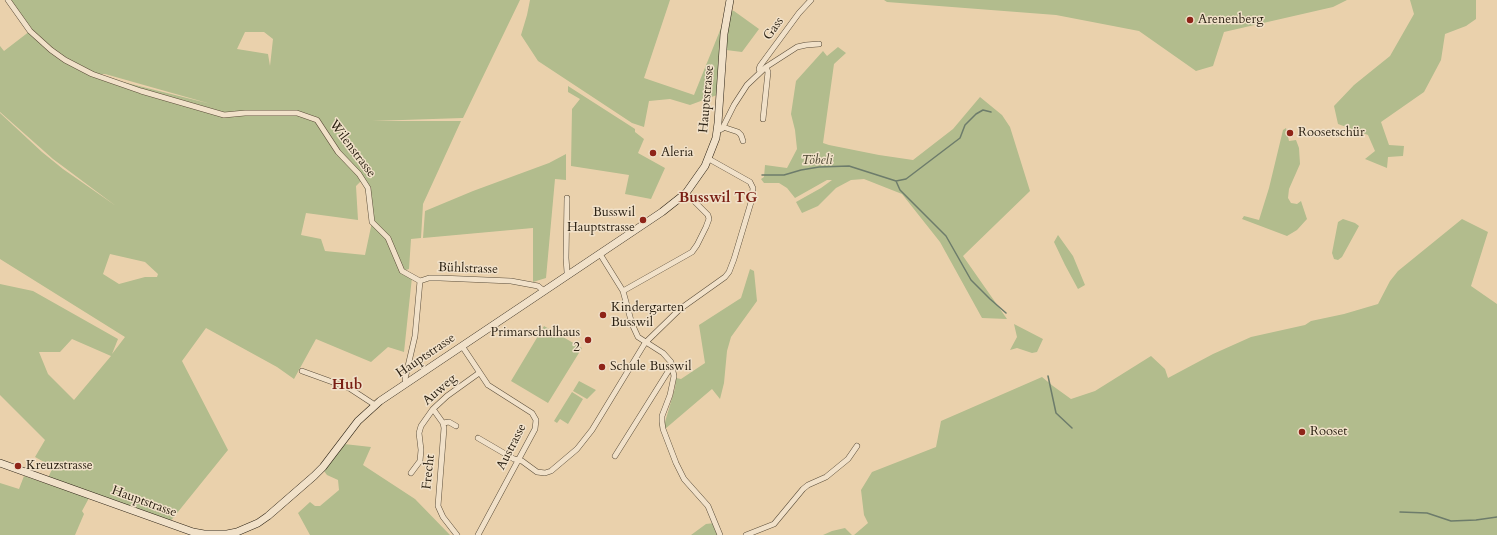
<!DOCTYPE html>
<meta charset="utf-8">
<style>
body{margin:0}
canvas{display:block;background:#ead1ac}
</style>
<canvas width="1497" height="535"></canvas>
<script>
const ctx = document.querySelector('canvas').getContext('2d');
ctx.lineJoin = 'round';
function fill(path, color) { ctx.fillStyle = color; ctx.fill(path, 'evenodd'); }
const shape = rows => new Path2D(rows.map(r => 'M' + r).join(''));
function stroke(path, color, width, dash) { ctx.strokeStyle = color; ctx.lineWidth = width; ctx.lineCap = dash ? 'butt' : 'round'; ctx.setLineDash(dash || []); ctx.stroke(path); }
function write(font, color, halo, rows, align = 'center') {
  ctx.font = font + ' Cardo,serif'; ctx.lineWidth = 3; ctx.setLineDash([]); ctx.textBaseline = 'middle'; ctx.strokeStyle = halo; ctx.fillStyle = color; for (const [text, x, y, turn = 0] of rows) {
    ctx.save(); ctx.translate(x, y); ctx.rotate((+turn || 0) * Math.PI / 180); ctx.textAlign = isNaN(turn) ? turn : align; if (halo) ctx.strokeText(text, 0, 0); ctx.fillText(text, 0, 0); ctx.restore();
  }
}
fill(shape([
 [8,0,520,0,463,118,372,121,461,121,423,204,421,238,411,239,409,269,403,271,412,277,404,352,388,347,371,362,316,339,294,379,277,367,206,328,182,361,228,450,169,523,47,480,53,467,35,457,45,440,0,395,0,284,33,291,118,339,112,354,125,337,0,259,0,113,42,152,63,169,116,206,53,159,0,112,0,46,4,51,30,31],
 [245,32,264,32,273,39,270,66,268,54,237,49],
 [95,74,105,74,211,104,95,75],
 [362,180,370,204,372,222,365,255,325,251,321,239,301,235,306,213,358,220,356,186],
 [110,254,145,262,158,274,157,277,145,277,119,284,103,274],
 [72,339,111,356,74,400,48,374,39,352,60,352],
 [530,0,670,0,644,78,694,95,723,23,717,95,690,105,670,99,649,101,644,127,632,123,538,61,521,35,527,15],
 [884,0,1347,0,1333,7,1224,32,1213,66,1196,71,1139,31,1056,15,887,2],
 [1410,0,1476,0,1476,19,1466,26,1445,34,1441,60,1424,92,1381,122,1389,145,1404,146,1403,156,1388,157,1387,168,1365,159,1375,151,1368,135,1338,124,1334,106,1354,85,1390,56,1414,14],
 [730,10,734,11,759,29,742,52,726,50],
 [838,47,846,53,834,64,823,143,829,145,879,155,913,160,953,129,980,97,1002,115,1010,127,1030,191,963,256,1007,319,982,318,940,242,902,194,864,179,851,180,836,188,818,206,802,213,796,202,821,188,832,180,827,180,795,198,787,188,779,183,764,183,761,179,764,177,765,165,787,168,797,149,795,130,791,114,796,81,823,51,827,56],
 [568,86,632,127,635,129,635,132,644,139,638,153,665,168,651,199,625,194,629,175,571,166,572,109,580,99,568,92],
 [1286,128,1289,141,1296,140,1299,148,1300,164,1289,189,1288,198,1291,203,1297,204,1301,201,1307,219,1297,230,1287,236,1242,219,1244,216,1259,220,1269,188,1283,130],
 [566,154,566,180,555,179,546,278,533,282,533,228,423,238,425,211,473,191,549,163],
 [1343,219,1355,223,1359,226,1342,257,1338,260,1334,259,1332,253,1338,222],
 [1462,219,1488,232,1471,286,1497,304,1497,535,854,535,868,523,864,515,861,490,872,472,936,447,941,421,1042,377,1053,386,1071,399,1095,391,1151,356,1165,369,1168,378,1213,354,1251,337,1305,325,1311,321,1344,314,1378,304,1390,281,1398,271],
 [1058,235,1073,256,1085,285,1078,289,1065,265,1054,242],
 [750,269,754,271,757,301,731,337,727,351,724,383,720,399,712,389,665,429,665,422,675,388,676,378,681,379,705,363,699,325,741,298],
 [1014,324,1043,339,1037,352,1032,353,1017,348,1010,350,1017,337],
 [544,326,582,348,548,403,511,381],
 [579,381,596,390,587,399,573,391],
 [572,392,583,399,568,424,560,419,557,423,554,421],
 [344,444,371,447,363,465,415,499,450,535,310,535,298,513,310,502,315,506,320,506,339,490,338,480,327,475,324,471],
 [24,476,89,498,82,511,84,514,75,535,0,535,0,483,19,489],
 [714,523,718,535,691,535,706,524],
 [845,528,852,535,823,535,832,531]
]), '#b2bc8d');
stroke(shape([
 [762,175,784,175,801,170,819,167,849,166,896,181,900,190,946,236,971,280,990,299,1006,313],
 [896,181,906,179,960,138,965,125,976,114,983,110,991,112],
 [1048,376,1056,413,1072,428],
 [1400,512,1427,513,1451,521,1476,520,1497,517]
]), '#6d7c6b', 1.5);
const street = shape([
 [8,0,30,31,51,50,65,60,92,74,141,91,224,115,245,113,297,113,317,120,338,152,359,174,368,188,372,222,388,238,402,271,420,281],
 [760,72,759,69,760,66,799,13,811,0],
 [763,119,768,72,766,67],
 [723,127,738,132,741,135,743,141],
 [717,131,722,129,734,105,747,85,766,67,797,47,806,45,819,44],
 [567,198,566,258,567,272,569,275],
 [600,254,623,291,632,324,638,337,663,353,671,362,674,376,670,395,662,416,662,422,663,429,676,463,684,479,708,506,720,535],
 [623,291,685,256,692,252,697,245,706,227,709,219,708,215,686,193],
 [462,346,488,385,532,413,536,420,535,429,478,535],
 [302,371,349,388,375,405],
 [406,383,405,379,415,336,420,281,429,278,440,278,511,281,538,286,544,291],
 [433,409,443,423,444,428,438,506,443,517,457,535],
 [443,423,449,422,456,426],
 [478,438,514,459,522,461,537,472,545,473,551,471,577,449,592,430,645,343,680,309,725,277,729,272,734,259,752,199,753,188,750,182,709,159],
 [615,456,669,370,673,367],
 [411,473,420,461,421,450,419,433,421,426,433,409,447,396,479,373],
 [746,535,774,524,803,489,808,485,826,477,848,459,857,446]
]);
const secondary = shape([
 [0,463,193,532,204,534,227,534,237,532,258,523,268,516,314,476,323,467,358,421,380,401,662,212,686,193,705,166,716,138,718,123,724,34,730,0]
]);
stroke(street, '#5c4e3a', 6);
stroke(secondary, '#2c2214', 8);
stroke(street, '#f1e1c9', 5);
stroke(secondary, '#f1e1c9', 7);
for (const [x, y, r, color] of [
 [1190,20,4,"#8f2418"],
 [1290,133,4,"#8f2418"],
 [653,153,4,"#8f2418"],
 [643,220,4,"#8f2418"],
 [603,315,4,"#8f2418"],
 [588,340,4,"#8f2418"],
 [602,367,4,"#8f2418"],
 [1302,432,4,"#8f2418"],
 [18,466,4,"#8f2418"]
]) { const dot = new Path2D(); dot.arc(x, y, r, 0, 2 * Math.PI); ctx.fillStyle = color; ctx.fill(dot); stroke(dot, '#f1e1c9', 1.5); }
write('13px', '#2c2214', '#f1e1c9', [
 ["Arenenberg",1198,20],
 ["Roosetschür",1298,133],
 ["Aleria",661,153],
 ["Busswil",635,213,"right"],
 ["Hauptstrasse",635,228,"right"],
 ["Kindergarten",611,308],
 ["Busswil",611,323],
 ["Primarschulhaus",580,333,"right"],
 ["2",580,348,"right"],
 ["Schule Busswil",610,367],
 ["Rooset",1310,432],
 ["Kreuzstrasse",26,466]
], 'left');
write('13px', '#2c2214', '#f1e1c9', [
 ["Gass",774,29,-54],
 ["Hauptstrasse",707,99,-85],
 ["Wilenstrasse",352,149,53],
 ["Bühlstrasse",468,269,2],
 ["Hauptstrasse",426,356,-34],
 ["Auweg",440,390,-41],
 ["Austrasse",512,447,-63],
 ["Frecht",429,472,-84],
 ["Hauptstrasse",144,502,20]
]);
write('italic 13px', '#4e4832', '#f1e1c9', [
 ["Töbeli",817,161]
]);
write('bold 15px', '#7a1f14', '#f1e1c9', [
 ["Busswil TG",718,199],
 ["Hub",347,386]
]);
</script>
